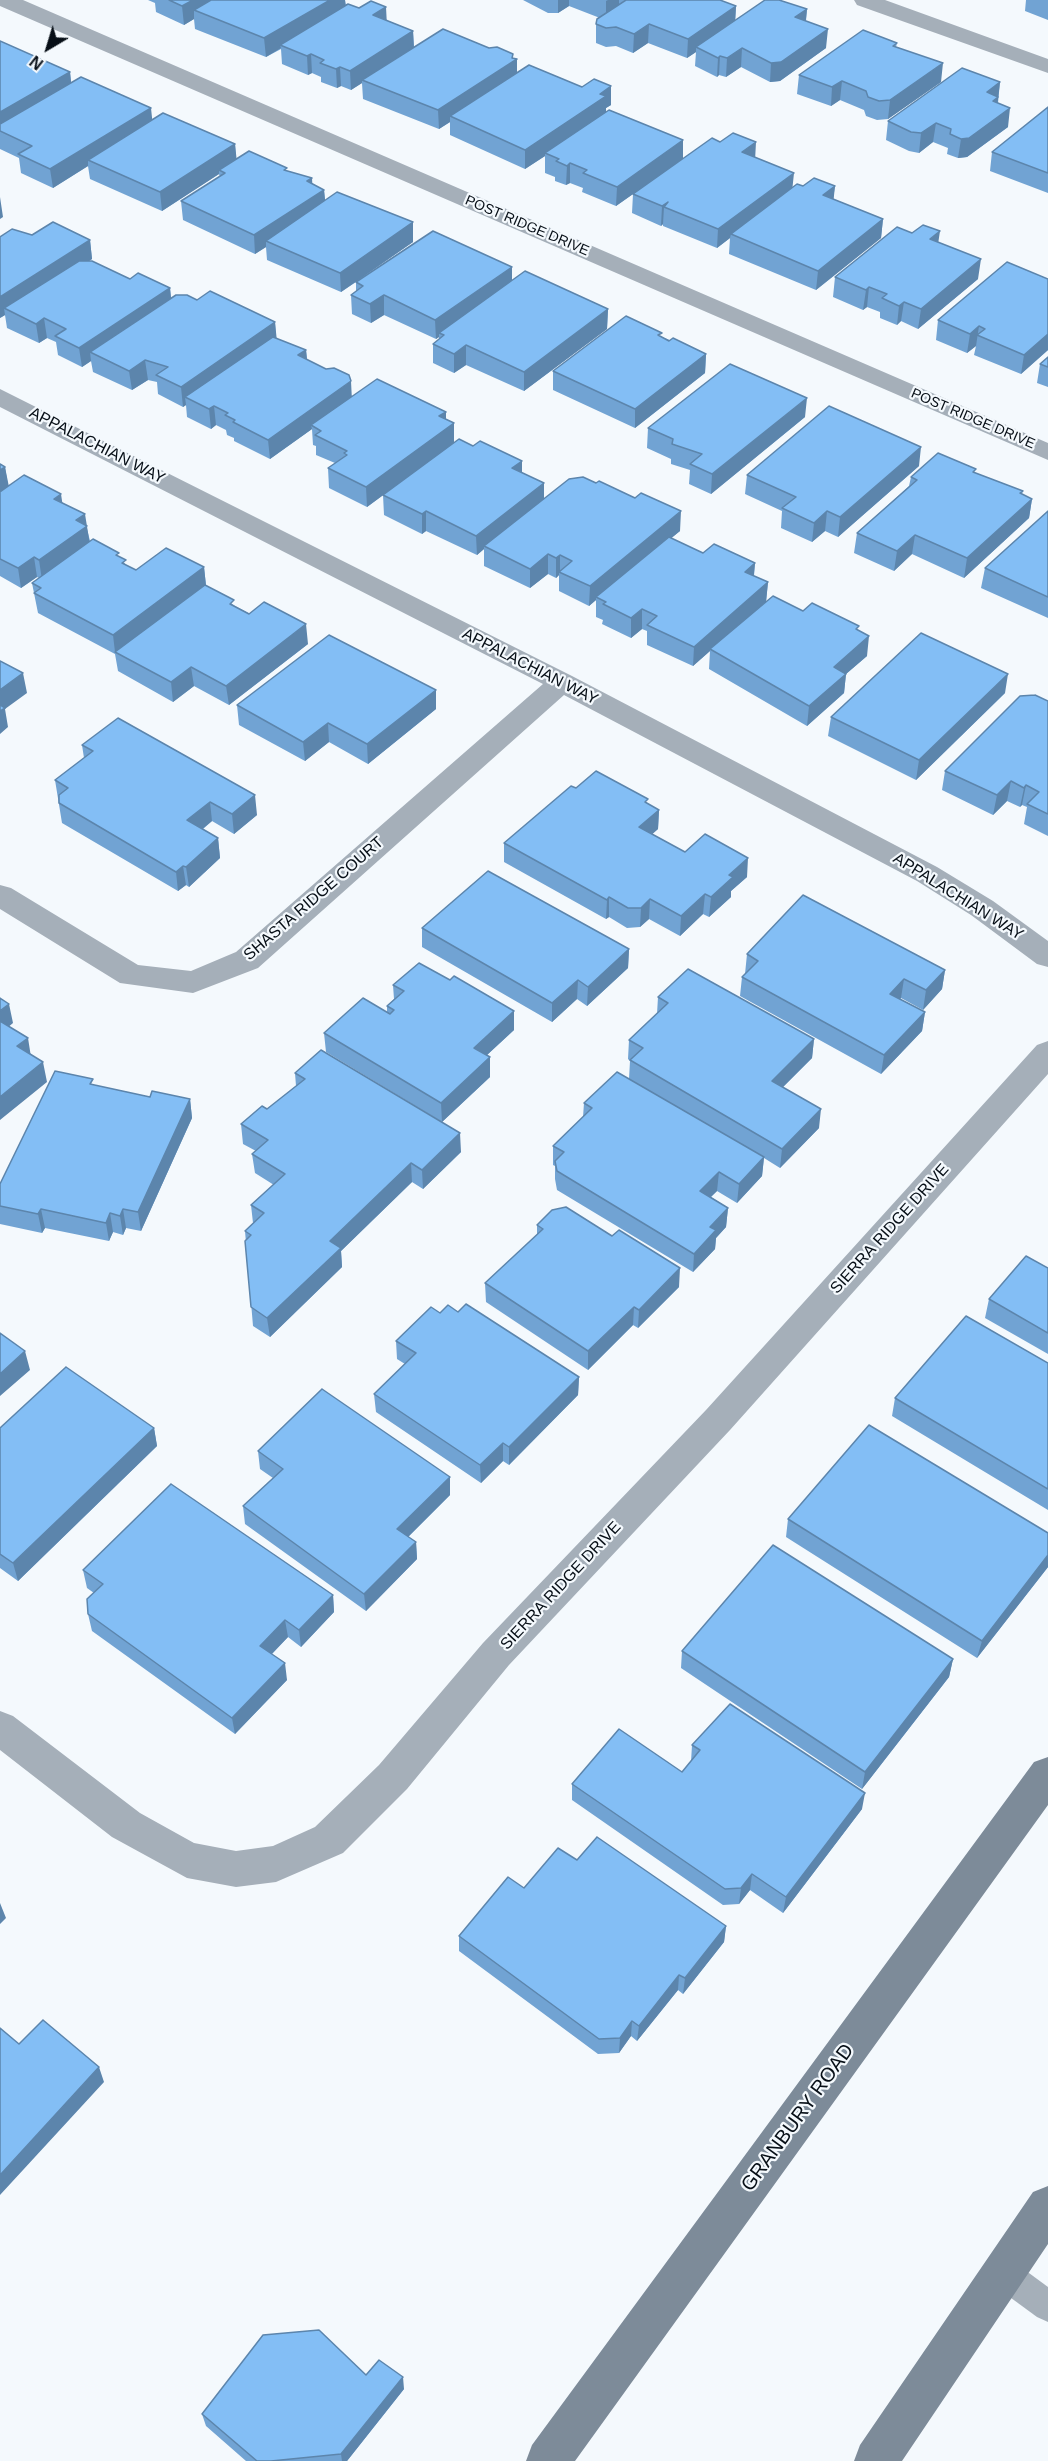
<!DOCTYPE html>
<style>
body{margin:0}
#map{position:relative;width:1048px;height:2461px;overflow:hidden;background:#f4f9fd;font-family:Helvetica,sans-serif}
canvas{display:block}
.north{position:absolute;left:18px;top:18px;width:60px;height:60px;-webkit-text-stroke:4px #f4f9fd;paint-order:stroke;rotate:218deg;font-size:16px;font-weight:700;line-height:24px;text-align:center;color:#070f17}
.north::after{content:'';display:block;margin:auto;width:21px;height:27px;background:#070f17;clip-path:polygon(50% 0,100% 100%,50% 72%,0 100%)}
</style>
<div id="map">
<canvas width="1048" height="2461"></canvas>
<div class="north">N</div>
</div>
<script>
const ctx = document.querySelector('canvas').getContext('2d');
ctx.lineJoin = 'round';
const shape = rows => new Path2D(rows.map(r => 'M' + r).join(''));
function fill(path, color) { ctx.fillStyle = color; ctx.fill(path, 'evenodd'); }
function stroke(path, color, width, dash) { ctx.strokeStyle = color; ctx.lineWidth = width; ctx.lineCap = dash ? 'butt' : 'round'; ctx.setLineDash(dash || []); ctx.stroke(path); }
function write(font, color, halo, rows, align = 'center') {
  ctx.font = font + ' Helvetica,sans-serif'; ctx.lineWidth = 4.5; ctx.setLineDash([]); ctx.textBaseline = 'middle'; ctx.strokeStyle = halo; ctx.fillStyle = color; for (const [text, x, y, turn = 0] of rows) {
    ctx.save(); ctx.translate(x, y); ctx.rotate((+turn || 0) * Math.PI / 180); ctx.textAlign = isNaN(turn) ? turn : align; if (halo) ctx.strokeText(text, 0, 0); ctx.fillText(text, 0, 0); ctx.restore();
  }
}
fill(shape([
 [1003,2257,1014,2262,1048,2287,1048,2322,1037,2317,992,2284,987,2273,992,2262,1003,2257]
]), '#a5afb9');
fill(shape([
 [0,0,23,0,1048,443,1048,460,0,6,0,0],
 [854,0,885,0,1048,59,1048,73,857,5,854,0],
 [0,389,572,676,937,867,993,901,1048,941,1048,967,1037,964,971,915,917,881,564,695,258,968,193,993,120,983,0,909,0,885,11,888,138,965,191,971,236,952,543,684,0,407,0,389],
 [1048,1041,1048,1074,730,1430,509,1665,407,1789,343,1853,276,1882,236,1887,187,1878,112,1837,0,1750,0,1711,13,1716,140,1813,194,1843,236,1851,273,1846,315,1827,379,1765,483,1643,706,1410,1037,1045,1048,1041]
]), '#a5afb9');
fill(shape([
 [1048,1757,1048,1805,575,2461,526,2461,532,2445,1034,1762,1048,1757],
 [1048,2186,1048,2244,902,2461,854,2461,860,2445,1033,2192,1048,2186]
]), '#7d8b99');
fill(shape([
 [148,0,345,0,346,6,359,8,386,7,386,20,413,31,414,47,513,58,517,73,582,87,611,86,611,105,606,108,606,112,683,140,683,159,755,157,792,187,803,186,835,186,833,199,883,219,881,238,816,290,729,254,730,238,717,248,663,226,663,224,661,226,632,213,633,194,616,206,582,192,583,188,570,183,566,185,555,181,555,177,545,173,545,156,525,169,450,135,450,122,439,129,363,99,362,83,351,90,341,86,337,88,321,82,321,77,312,73,308,75,282,64,281,49,266,57,195,29,194,19,184,25,156,12,155,3],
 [523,0,720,0,736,6,735,21,807,9,806,21,826,48,780,81,770,82,741,67,726,77,719,75,717,77,695,66,696,52,687,58,648,43,633,53,616,46,606,47,596,43,596,24,600,18,569,6,558,13,548,13],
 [1026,0,1048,0,1048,20,1025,11],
 [0,41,70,72,71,83,152,119,235,144,236,159,287,171,324,190,325,201,413,222,413,242,360,279,512,267,512,281,608,309,607,329,524,391,466,365,454,373,433,363,433,344,439,339,439,337,436,339,384,315,371,323,352,314,351,295,356,291,356,282,341,292,267,260,266,247,255,254,183,220,181,201,220,177,219,174,162,211,90,179,88,166,53,188,21,173,19,158,0,149],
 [897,43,896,47,941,82,888,119,877,120,866,116,864,110,840,100,831,106,797,94,799,75],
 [1000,82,998,103,1008,127,967,157,958,158,947,154,948,148,933,142,919,153,909,151,886,140,888,121],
 [1048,107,1048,193,990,171,992,152],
 [912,233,938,242,978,279,918,329,901,321,897,325,880,318,880,312,867,307,863,310,833,297,835,277],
 [32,235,90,240,92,259,89,261,130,279,170,288,171,299,197,300,275,322,276,338,306,350,307,359,352,396,446,419,454,423,454,442,473,446,522,461,522,473,544,499,680,531,671,538,703,553,755,563,754,576,768,582,766,602,803,611,858,631,867,656,846,674,844,693,807,726,709,669,710,651,693,666,647,645,647,631,642,629,631,638,602,624,603,620,596,617,596,600,589,606,559,591,559,575,556,578,548,574,530,588,484,566,484,549,477,555,426,531,422,534,384,515,383,495,394,487,367,507,329,488,328,468,335,463,316,455,316,446,313,445,312,429,270,459,234,441,234,438,227,435,226,430,216,425,211,429,187,417,186,405,183,407,158,394,157,382,148,380,132,390,93,372,91,361,82,367,58,355,56,342,47,338,39,343,7,328,5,315,0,318],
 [1048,279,1048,350,1021,374,974,355,976,346,967,353,936,340,938,320],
 [662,337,706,354,705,373,635,428,553,390,553,371],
 [1048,357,1048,387,1037,383,1040,364],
 [805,417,711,494,689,484,690,470,671,464,671,459,647,448,648,428],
 [0,464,5,467,8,486,62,503,86,525,90,541,120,557,126,565,136,570,204,567,206,585,235,606,308,644,229,705,194,686,173,702,118,671,115,654,38,613,32,583,39,578,37,577,21,588,0,576],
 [919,466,838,537,825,531,812,542,781,528,782,511,745,494,747,475],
 [976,473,1023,491,1022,494,1032,499,1029,518,964,578,912,554,894,571,854,553,857,533,909,486,911,477],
 [1048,511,1048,618,981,588,985,568],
 [436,690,436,709,368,764,329,742,305,761,239,725,237,705],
 [1005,693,916,780,828,736,831,717],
 [1048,701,1048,836,1024,824,1027,807,1022,805,1020,807,1007,801,993,815,942,790,945,771],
 [82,745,257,815,234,834,212,821,203,829,218,838,220,858,189,887,186,885,178,891,62,823,55,780,84,758],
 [576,788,648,804,659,810,658,829,652,834,685,852,747,877,731,891,731,897,709,917,703,914,680,936,649,919,640,927,627,928,609,917,606,919,504,862,504,843],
 [422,928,629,949,628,968,587,1006,577,999,552,1022,422,947],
 [747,954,945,970,942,989,923,1010,901,998,900,999,925,1012,922,1031,881,1074,740,996,742,977,745,974],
 [450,980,514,1011,514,1030,487,1055,490,1077,442,1122,326,1052,324,1033,387,1012,387,1006,394,999,393,985],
 [658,997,814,1039,812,1058,783,1087,819,1128,780,1168,764,1158,762,1176,737,1203,717,1191,711,1197,728,1208,726,1227,716,1238,715,1249,693,1272,557,1190,555,1179,555,1166,553,1165,553,1146,583,1117,584,1103,629,1079,630,1061,628,1059,629,1040,657,1014],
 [295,1073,461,1152,423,1189,412,1182,341,1251,342,1267,270,1337,253,1326,245,1231,253,1223,251,1205,274,1185,255,1173,252,1154,256,1151,243,1144,241,1124,267,1109,296,1086],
 [94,1085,150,1097,190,1099,192,1118,141,1231,126,1228,123,1235,113,1232,109,1241,45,1228,42,1233,0,1224,0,1184],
 [537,1225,679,1287,638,1328,633,1325,588,1370,486,1302,485,1283,537,1235],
 [1048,1268,1048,1354,985,1318,989,1299],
 [458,1312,579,1377,578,1395,509,1465,503,1461,481,1483,376,1412,374,1394,405,1364,397,1359,396,1341,440,1313],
 [1048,1363,1048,1510,892,1416,895,1398],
 [0,1428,154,1428,157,1446,18,1581,0,1568],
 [258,1451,450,1477,450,1495,408,1537,416,1542,417,1559,366,1611,245,1524,243,1506,273,1478,260,1469],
 [788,1519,1048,1533,1048,1567,977,1658,786,1537],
 [83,1570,333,1595,334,1612,301,1647,288,1637,272,1654,287,1680,235,1734,92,1631,88,1614,94,1593,87,1588],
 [682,1651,953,1659,949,1677,862,1789,681,1668],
 [692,1745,862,1809,783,1913,750,1890,739,1904,723,1905,572,1800,572,1784,682,1772,691,1762],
 [577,1860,726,1926,724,1942,683,1994,678,1990,637,2041,631,2036,619,2053,598,2054,459,1951,459,1936,524,1888],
 [366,2375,404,2389,347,2461,246,2461,206,2426,202,2414]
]), '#71a3d3');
fill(shape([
 [193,0,227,0,194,10,194,19,184,25,182,6],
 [330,0,345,0,346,10,280,45,281,48,266,57,264,38],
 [558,0,569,0,569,6,558,13],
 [608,0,619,0,619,11,606,20,606,1],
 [736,6,735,25,696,47,696,52,687,58,688,39],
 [386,7,387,26,373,15],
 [807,9,805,28,795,17],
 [649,24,648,43,633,53,634,34],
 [828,29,826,48,780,81,770,82,771,63],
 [413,31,414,50,362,80,362,83,351,90,350,71],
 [742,48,741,67,726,77,727,58],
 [311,54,312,73,308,75,307,56],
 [513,54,513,62,517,59,517,78,450,116,450,122,439,129,438,110,512,58],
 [720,56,719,75,717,77,718,58],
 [943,63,941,82,888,119,890,100],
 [340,67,341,86,337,88,336,69],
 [70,72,72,91,0,131,0,112],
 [842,81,840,100,831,106,832,87],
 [1000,82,996,116,987,92],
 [611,86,611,105,606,108,606,115,545,153,545,156,525,169,525,150],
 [151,108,153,127,88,160,88,166,53,188,50,169],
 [1010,108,1008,127,967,157,958,158,961,139],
 [936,123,933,142,919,153,921,133],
 [683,140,683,159,616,206,617,187],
 [756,142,755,161,742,152],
 [235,144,237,163,219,170,219,174,162,211,160,192],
 [570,163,570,183,566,185,567,166],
 [794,173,792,192,731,234,730,238,717,248,718,229],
 [312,178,313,197,324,190,326,209,266,241,266,247,255,254,254,235,307,181],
 [835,186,833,205,823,195],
 [0,197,3,217,0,219],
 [668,202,664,207,663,224,661,226,662,206],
 [883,219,881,238,816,290,818,271],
 [413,222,413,242,341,292,340,273],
 [940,231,937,251,930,239],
 [90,240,92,259,10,311,4,308,5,315,0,318,0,297],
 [981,259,978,279,918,329,921,309],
 [512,267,512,287,439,333,439,337,436,339,435,320],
 [869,287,867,307,863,310,866,290],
 [170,288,172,308,90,352,91,361,82,367,79,348],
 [384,295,384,315,371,323,370,304],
 [904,302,901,321,897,325,899,306],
 [608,309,607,329,524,391,524,372],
 [44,318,47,338,39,343,36,324],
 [275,322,277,342,185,397,186,405,183,407,181,387],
 [979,326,976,346,967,353,970,334],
 [1048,334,1048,350,1021,374,1024,355],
 [466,345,466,365,454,373,454,354],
 [306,350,308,370,298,355],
 [706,354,705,373,635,428,635,409],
 [145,360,148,380,132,390,129,371],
 [351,381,352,401,311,425,312,429,270,459,268,440],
 [807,398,805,417,711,494,712,474],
 [214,406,216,425,211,429,209,409],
 [446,412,446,429,454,423,454,443,367,507,366,487,439,416],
 [921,447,919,466,838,537,840,517],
 [522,461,522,480,512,468],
 [5,467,9,487,0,492,0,470],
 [544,483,544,502,484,546,484,549,477,555,476,536],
 [61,494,64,514,54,499],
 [1032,499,1029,518,964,578,967,558],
 [426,511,426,531,422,534,422,514],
 [681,511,680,531,599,598,596,597,596,600,589,606,590,586],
 [827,511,825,531,812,542,814,523],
 [85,514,90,545,42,580,39,560,76,520],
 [915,535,912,554,894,571,897,551],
 [548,554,548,574,530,588,530,569],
 [560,555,560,572,559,572,559,575,556,578,556,558],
 [34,557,37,577,21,588,18,568],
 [755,563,753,583,745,572],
 [204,567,206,586,115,652,113,635],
 [768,582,766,602,710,649,710,651,693,666,694,647],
 [642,609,642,629,631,638,631,618],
 [306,624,308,644,229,705,226,686],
 [869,636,867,656,846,674,844,693,807,726,809,706,834,667],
 [191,667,194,686,173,702,171,682],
 [23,673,27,693,5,709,8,727,0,734,0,690],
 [1008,674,1005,693,916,780,919,760],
 [436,690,436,709,368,764,367,744],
 [328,723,329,742,305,761,303,742],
 [1011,781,1007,801,993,815,997,795],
 [1026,785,1022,805,1020,807,1024,788],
 [255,795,257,815,234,834,232,814],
 [210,802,212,821,189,840,187,820],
 [659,810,658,829,638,847,639,827],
 [218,838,220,858,189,887,186,867],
 [748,858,747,877,731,891,731,897,709,917,711,897,729,875],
 [183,866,186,885,178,891,176,872],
 [705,894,703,914,680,936,681,916],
 [609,897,609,917,606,919,607,900],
 [650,899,649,919,640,927,641,908],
 [629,949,628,968,587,1006,588,987],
 [945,970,942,989,923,1010,926,990],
 [904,979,901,998,887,1013,890,994],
 [578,980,577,999,552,1022,552,1003],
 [9,1004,13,1023,0,1034,0,1011],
 [514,1011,514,1030,474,1067,474,1048],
 [925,1012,922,1031,881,1074,884,1055],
 [28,1038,31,1057,17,1046],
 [814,1039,812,1058,770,1100,772,1081],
 [490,1057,490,1077,442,1122,441,1103],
 [43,1062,47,1082,0,1120,0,1097],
 [190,1099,192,1118,141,1231,138,1212],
 [821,1109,819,1128,780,1168,782,1149],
 [460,1133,461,1152,423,1189,422,1170],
 [764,1157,762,1176,737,1203,739,1184],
 [411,1163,412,1182,341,1251,342,1267,270,1337,267,1318,330,1241],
 [719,1172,717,1191,698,1209,700,1191],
 [728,1208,726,1227,716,1238,715,1249,693,1272,694,1254,710,1227],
 [41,1209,45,1228,42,1233,38,1214],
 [123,1209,126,1228,123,1235,120,1216],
 [110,1213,113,1232,109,1241,106,1223],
 [680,1268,679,1287,638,1328,639,1310],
 [634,1307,633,1325,588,1370,588,1351],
 [25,1351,30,1370,0,1396,0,1374],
 [579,1377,578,1395,509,1465,509,1447],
 [154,1428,157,1446,18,1581,13,1563],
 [503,1443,503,1461,481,1483,480,1465],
 [450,1477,450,1495,398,1547,397,1529],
 [416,1542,417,1559,366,1611,364,1594],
 [1048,1555,1048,1567,977,1658,982,1641],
 [333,1595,334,1612,301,1647,299,1630],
 [285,1620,288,1637,263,1663,260,1646],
 [953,1659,949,1677,862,1789,865,1772],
 [285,1663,287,1680,235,1734,232,1718],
 [865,1793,862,1809,783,1913,786,1897],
 [752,1874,750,1890,739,1904,741,1888],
 [0,1903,6,1918,0,1924],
 [726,1926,724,1942,683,1994,685,1978],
 [679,1975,678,1990,637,2041,639,2026],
 [632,2021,631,2036,619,2053,620,2038],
 [99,2067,104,2082,0,2195,0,2175],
 [403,2377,404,2389,347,2461,342,2461,341,2454]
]), '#5c85ac');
const building = shape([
 [169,0,193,0,182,6,169,0],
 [211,0,330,0,264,38,194,10,211,0],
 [626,0,720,0,736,6,688,39,649,24,634,34,616,27,606,28,596,24,597,19,626,0],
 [765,0,779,0,807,9,795,17,828,29,781,62,771,63,742,48,727,58,720,56,718,58,696,47,765,0],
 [371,1,386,7,373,15,413,31,350,71,340,67,336,69,320,63,324,60,311,54,307,56,280,45,348,4,359,8,371,1],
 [443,29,489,48,497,47,513,54,512,58,517,59,438,110,362,80,443,29],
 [863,30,897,43,893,46,943,63,890,100,879,101,868,97,866,91,842,81,832,87,799,75,863,30],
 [0,41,70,72,0,112,0,41],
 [529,65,582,87,594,79,611,86,600,94,606,96,525,150,450,116,529,65],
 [962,68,1000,82,987,92,998,97,993,101,1010,108,969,138,961,139,950,134,951,129,936,123,921,133,911,132,888,121,962,68],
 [81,77,151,108,50,169,18,154,32,146,0,131,0,124,81,77],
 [1048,107,1048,173,992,152,1048,107],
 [609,110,683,140,617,187,583,173,587,170,570,163,567,166,556,161,559,159,545,153,609,110],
 [163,113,235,144,160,192,88,160,163,113],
 [733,133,756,142,742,152,794,173,718,229,664,207,668,202,662,206,633,194,712,138,720,142,733,133],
 [249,151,287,168,284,170,312,178,307,181,324,190,254,235,181,201,225,173,219,170,249,151],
 [814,178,835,186,823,195,883,219,818,271,731,234,797,184,803,186,814,178],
 [337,192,413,222,340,273,266,241,337,192],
 [53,222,90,240,0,297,0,237,12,229,32,235,53,222],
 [923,225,940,231,930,239,981,259,921,309,904,302,899,306,882,298,887,294,869,287,866,290,835,277,897,227,912,233,923,225],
 [433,231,512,267,435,320,384,295,370,304,351,295,363,286,356,282,433,231],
 [79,261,92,261,130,279,138,273,170,288,79,348,55,336,66,329,44,318,36,324,4,308,79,261],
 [1007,262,1048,279,1048,334,1024,355,977,335,985,329,979,326,970,334,938,320,1007,262],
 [525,271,608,309,524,372,466,345,454,354,433,344,444,335,439,333,525,271],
 [210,291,275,322,181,387,156,375,168,367,145,360,129,371,90,352,176,295,187,295,197,300,210,291],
 [626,316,662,333,658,335,669,341,673,338,706,354,635,409,553,371,626,316],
 [273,337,306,350,298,355,326,369,334,368,349,375,351,381,268,440,233,422,235,420,225,415,228,413,214,406,209,409,185,397,273,337],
 [1048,357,1048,367,1040,364,1048,357],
 [730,364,807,398,712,474,690,464,702,454,672,444,673,439,648,428,730,364],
 [377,379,446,412,439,416,454,423,366,487,328,468,347,455,344,453,347,451,315,435,321,431,311,425,377,379],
 [829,406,921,447,840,517,827,511,814,523,782,508,796,497,747,475,829,406],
 [459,439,473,446,480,441,522,461,512,468,544,483,476,536,426,511,422,514,383,495,459,439],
 [938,453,976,469,973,472,1023,491,1020,493,1032,499,967,558,915,535,897,551,857,533,917,480,911,477,938,453],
 [0,464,5,467,0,470,0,464],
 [24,475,61,494,54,499,85,514,76,520,87,526,39,560,34,557,18,568,0,559,0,492,24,475],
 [583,477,596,483,599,481,635,498,641,493,681,511,590,586,559,572,572,561,560,555,556,558,548,554,530,569,484,546,569,479,583,477],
 [1048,511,1048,597,985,568,1048,511],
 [669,537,703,553,714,544,755,563,745,572,768,582,694,647,647,625,657,616,642,609,631,618,603,604,606,602,596,597,669,537],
 [93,539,119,553,116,555,126,560,122,563,136,570,166,548,204,567,113,635,34,593,41,588,32,583,93,539],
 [205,585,234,600,230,604,249,614,264,602,306,624,226,686,191,667,171,682,115,652,205,585],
 [773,596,803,611,812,603,859,626,856,629,869,636,834,667,846,674,809,706,710,649,773,596],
 [921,633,1008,674,919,760,831,717,921,633],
 [329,635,436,690,367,744,328,723,303,742,237,705,329,635],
 [0,661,23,673,0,690,0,661],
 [1035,695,1048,701,1048,814,1027,804,1039,792,1026,785,1024,788,1011,781,997,795,945,771,1020,696,1035,695],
 [0,705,5,708,0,711,0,705],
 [118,718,255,795,232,814,210,802,187,820,218,838,186,867,183,866,176,872,59,803,59,795,68,788,55,780,93,751,82,745,118,718],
 [596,771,648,799,645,802,659,810,639,827,685,852,705,834,748,858,729,875,733,877,711,897,705,894,681,916,650,899,641,908,628,908,609,897,607,900,504,843,571,786,576,788,596,771],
 [488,871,629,949,588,987,578,980,552,1003,422,928,488,871],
 [803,895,945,970,926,990,904,979,890,994,925,1012,884,1055,742,977,758,961,747,954,803,895],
 [419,963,450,980,454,976,514,1011,474,1048,490,1057,441,1103,324,1033,363,998,390,1014,394,1010,387,1006,404,991,393,985,419,963],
 [688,969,814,1039,772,1081,821,1109,782,1149,630,1060,643,1048,629,1040,668,1003,658,997,688,969],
 [0,998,9,1004,0,1011,0,998],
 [0,1021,28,1038,17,1046,43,1062,0,1097,0,1021],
 [321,1050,460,1133,422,1170,411,1163,330,1241,341,1248,267,1318,251,1307,245,1241,251,1235,245,1231,264,1213,251,1205,285,1174,252,1154,268,1140,241,1124,262,1106,267,1109,305,1079,295,1073,321,1050],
 [55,1071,93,1079,90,1084,150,1097,152,1091,190,1099,138,1212,123,1209,120,1216,110,1213,106,1223,41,1209,38,1214,0,1206,0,1184,55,1071],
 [617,1072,764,1157,739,1184,719,1172,700,1191,728,1208,710,1227,716,1230,694,1254,557,1171,555,1161,564,1152,553,1146,592,1108,584,1103,617,1072],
 [566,1207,612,1236,619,1230,680,1268,639,1310,634,1307,588,1351,485,1283,543,1229,537,1225,552,1210,566,1207],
 [1026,1256,1048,1268,1048,1333,989,1299,1026,1256],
 [466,1304,579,1377,509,1447,503,1443,480,1465,374,1394,416,1353,396,1341,431,1307,440,1313,448,1305,458,1312,466,1304],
 [966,1316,1048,1363,1048,1489,895,1398,966,1316],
 [0,1333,25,1351,0,1374,0,1333],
 [66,1367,154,1428,13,1563,0,1554,0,1428,66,1367],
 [322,1389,450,1477,397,1529,416,1542,364,1594,243,1506,283,1469,258,1451,322,1389],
 [869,1425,1048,1533,1048,1555,982,1641,788,1519,869,1425],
 [171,1484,333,1595,299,1630,285,1620,260,1646,285,1663,232,1718,88,1614,87,1599,103,1584,83,1570,171,1484],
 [773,1545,953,1659,865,1772,682,1651,773,1545],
 [730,1704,865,1793,786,1897,752,1874,741,1888,725,1889,572,1784,619,1729,682,1772,700,1750,692,1745,730,1704],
 [597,1837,726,1926,685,1978,679,1975,639,2026,632,2021,620,2038,599,2039,459,1936,508,1877,524,1888,558,1848,577,1860,597,1837],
 [43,2020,99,2067,0,2175,0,2028,19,2044,43,2020],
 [319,2330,366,2375,379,2360,403,2377,341,2454,271,2461,257,2461,202,2414,263,2335,319,2330]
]);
fill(building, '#83bef5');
stroke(building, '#5c85ac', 1.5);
write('14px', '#070f17', '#f4f9fd', [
 ["POST RIDGE DRIVE",527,226,23],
 ["POST RIDGE DRIVE",973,419,23]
]);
write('16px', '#070f17', '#f4f9fd', [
 ["APPALACHIAN WAY",97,446,27],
 ["APPALACHIAN WAY",530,667,27],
 ["APPALACHIAN WAY",958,897,32],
 ["SHASTA RIDGE COURT",314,899,-41],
 ["SIERRA RIDGE DRIVE",890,1229,-48],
 ["SIERRA RIDGE DRIVE",561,1586,-47]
]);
write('20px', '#070f17', '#f4f9fd', [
 ["GRANBURY ROAD",798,2118,-54]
]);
</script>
